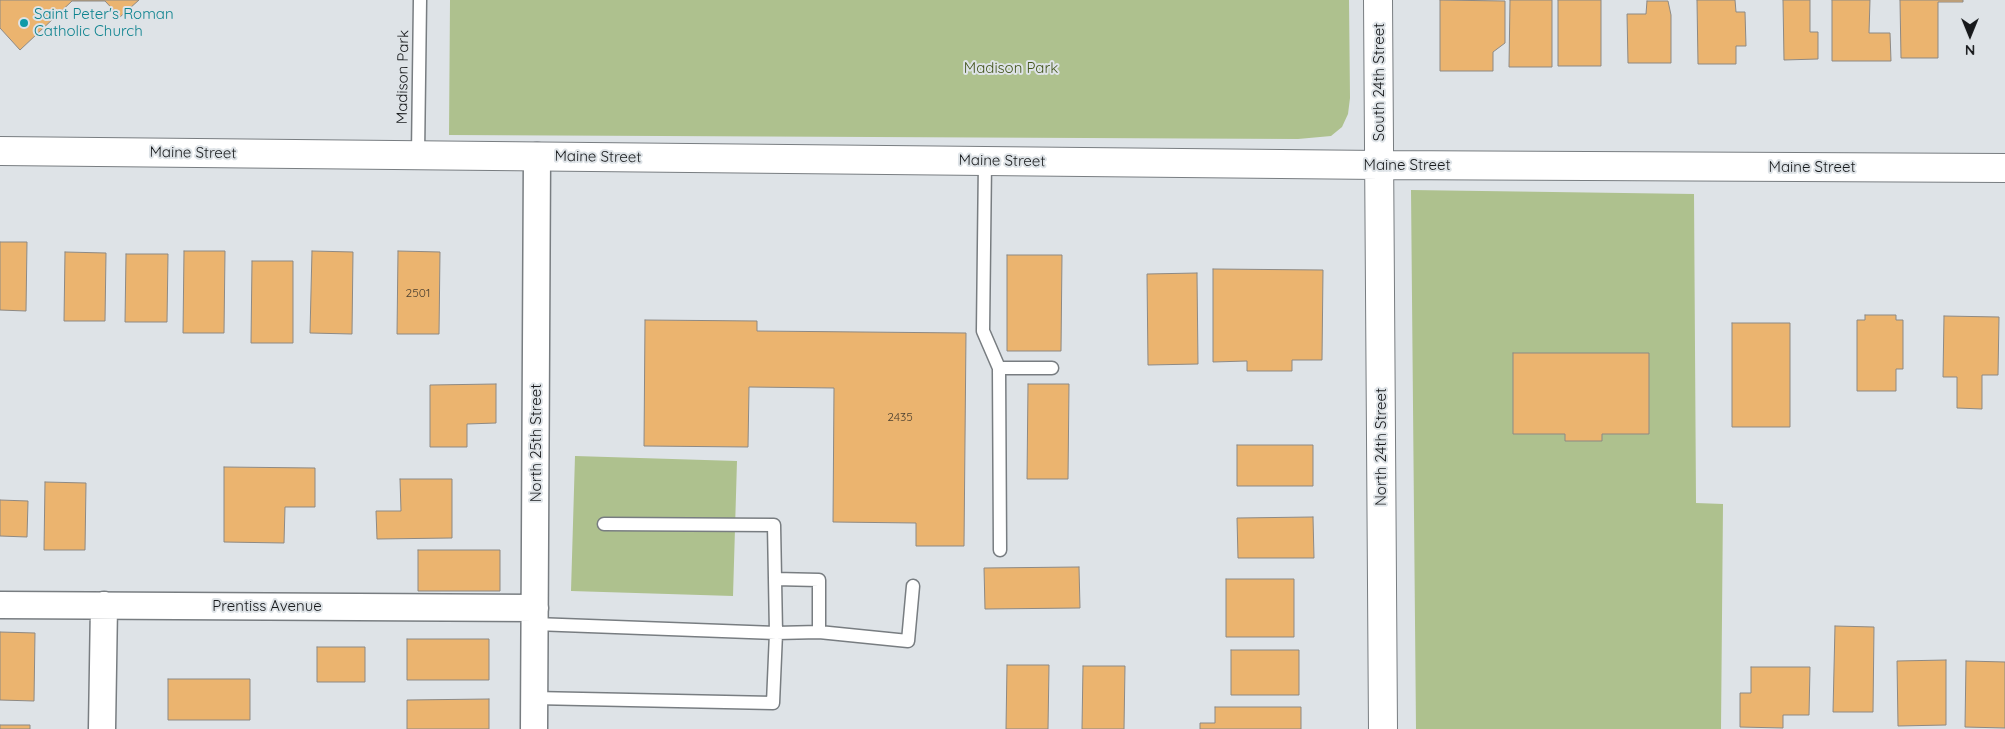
<!DOCTYPE html>
<style>
body{margin:0}
#map{position:relative;width:2005px;height:729px;overflow:hidden;background:#dee3e7;font-family:Quicksand,sans-serif}
canvas{display:block}
.north{position:absolute;left:1945px;top:10px;width:50px;height:50px;-webkit-text-stroke:4px #dee3e7;paint-order:stroke;rotate:180deg;font-size:14px;font-weight:700;line-height:20px;text-align:center;color:#17191b}
.north::after{content:'';display:block;margin:auto;width:18px;height:22px;background:#17191b;clip-path:polygon(50% 0,100% 100%,50% 72%,0 100%)}
</style>
<div id="map">
<canvas width="2005" height="729"></canvas>
<div class="north">N</div>
</div>
<script>
const ctx = document.querySelector('canvas').getContext('2d');
ctx.lineJoin = 'round';
function fill(path, color) { ctx.fillStyle = color; ctx.fill(path, 'evenodd'); }
const shape = rows => new Path2D(rows.map(r => 'M' + r).join(''));
function stroke(path, color, width, dash) { ctx.strokeStyle = color; ctx.lineWidth = width; ctx.lineCap = dash ? 'butt' : 'round'; ctx.setLineDash(dash || []); ctx.stroke(path); }
function write(font, color, halo, rows, align = 'center') {
  ctx.font = font + ' Quicksand,sans-serif'; ctx.lineWidth = 4; ctx.setLineDash([]); ctx.textBaseline = 'middle'; ctx.strokeStyle = halo; ctx.fillStyle = color; for (const [text, x, y, turn = 0] of rows) {
    ctx.save(); ctx.translate(x, y); ctx.rotate((+turn || 0) * Math.PI / 180); ctx.textAlign = isNaN(turn) ? turn : align; if (halo) ctx.strokeText(text, 0, 0); ctx.fillText(text, 0, 0); ctx.restore();
  }
}
fill(shape([
 [450,0,1349,0,1350,98,1348,114,1342,127,1331,136,1298,139,449,135],
 [1411,190,1694,194,1696,503,1723,504,1721,729,1416,729],
 [575,456,737,461,733,596,571,591]
]), '#aec18e');
const building = shape([
 [0,0,139,0,120,17,105,1,72,1,20,50,0,28,0,0],
 [1440,0,1505,1,1505,43,1493,52,1493,71,1440,71,1440,0],
 [1510,0,1552,0,1552,67,1509,67,1510,0],
 [1558,0,1601,0,1601,66,1558,66,1558,0],
 [1697,0,1735,0,1736,12,1745,12,1746,46,1736,46,1736,64,1698,64,1697,0],
 [1783,0,1810,0,1810,32,1818,32,1818,59,1784,60,1783,0],
 [1832,0,1870,0,1869,33,1890,33,1891,61,1832,61,1832,0],
 [1900,0,1963,0,1963,2,1938,2,1938,58,1901,58,1900,0],
 [1647,1,1668,1,1671,15,1671,63,1628,63,1627,14,1646,14,1647,1],
 [0,242,27,242,26,311,0,310,0,242],
 [184,251,225,251,224,333,183,333,184,251],
 [312,251,353,252,352,334,310,333,312,251],
 [398,251,440,252,439,334,397,334,398,251],
 [65,252,106,253,105,321,64,321,65,252],
 [126,254,168,254,167,322,125,322,126,254],
 [1007,255,1062,255,1061,351,1007,351,1007,255],
 [252,261,293,261,293,343,251,343,252,261],
 [1213,269,1323,270,1322,360,1292,360,1292,371,1247,371,1247,361,1213,362,1213,269],
 [1197,273,1198,364,1148,365,1147,274,1197,273],
 [1865,315,1896,315,1896,320,1903,320,1903,369,1896,369,1896,391,1857,391,1857,320,1865,320,1865,315],
 [1944,316,1999,317,1998,375,1982,375,1982,409,1957,408,1957,377,1943,377,1944,316],
 [645,320,757,321,757,331,966,333,964,546,916,546,916,523,833,522,834,388,749,387,748,447,644,446,645,320],
 [1732,323,1790,323,1790,427,1732,427,1732,323],
 [1513,353,1649,353,1649,434,1602,434,1602,441,1565,441,1565,434,1513,434,1513,353],
 [496,384,496,423,467,424,467,447,430,447,430,385,496,384],
 [1028,384,1069,384,1068,479,1027,479,1028,384],
 [1237,445,1313,445,1313,486,1237,486,1237,445],
 [224,467,315,468,315,507,285,507,284,543,224,542,224,467],
 [400,479,452,479,452,538,377,539,376,511,401,511,400,479],
 [45,482,86,483,85,550,44,550,45,482],
 [0,500,28,501,27,537,0,536,0,500],
 [1313,517,1314,558,1238,558,1237,518,1313,517],
 [418,550,500,550,500,591,418,591,418,550],
 [1079,567,1080,608,985,609,984,568,1079,567],
 [1226,579,1294,579,1294,637,1226,637,1226,579],
 [1835,626,1874,627,1873,712,1833,712,1835,626],
 [0,632,35,633,34,701,0,700,0,632],
 [407,639,489,639,489,680,407,680,407,639],
 [317,647,365,647,365,682,317,682,317,647],
 [1231,650,1299,650,1299,695,1231,695,1231,650],
 [1946,660,1946,725,1898,726,1897,661,1946,660],
 [1966,661,2005,662,2005,728,1965,727,1966,661],
 [1007,665,1049,665,1048,729,1006,729,1007,665],
 [1083,666,1125,666,1124,729,1082,729,1083,666],
 [1751,667,1810,667,1809,715,1783,715,1783,728,1740,727,1740,693,1751,693,1751,667],
 [168,679,250,679,250,720,168,720,168,679],
 [489,699,489,729,407,729,407,700,489,699],
 [1215,707,1301,707,1301,729,1200,729,1200,723,1215,723,1215,707],
 [0,725,30,725,30,729,0,729,0,725]
]);
fill(building, '#ebb46f');
stroke(building, '#8d8984', 1);
const lane = shape([
 [418,155,420,0],
 [985,161,983,331,999,368,1000,550],
 [999,368,1052,368],
 [535,624,776,633,774,525,604,524],
 [819,632,908,641,913,586],
 [534,698,773,703,776,633,819,632,819,580,775,579]
]);
const street = shape([
 [0,605,535,608],
 [102,729,104,605],
 [534,729,537,156]
]);
const secondary = shape([
 [1378,0,1383,729],
 [0,151,1379,165,2005,168]
]);
stroke(lane, '#787d81', 15);
stroke(street, '#787d81', 29);
stroke(secondary, '#787d81', 30);
stroke(lane, '#fff', 12);
stroke(street, '#fff', 26);
stroke(secondary, '#fff', 28);
for (const [x, y, r, color] of [
 [24,23,5,"#0f9aa8"]
]) { const dot = new Path2D(); dot.arc(x, y, r, 0, 2 * Math.PI); ctx.fillStyle = color; ctx.fill(dot); stroke(dot, '#dee3e7', 2); }
write('12px', '#4c4030', null, [
 ["2501",418,293],
 ["2435",900,417]
]);
write('15px', '#0d838f', '#dee3e7', [
 ["Saint Peter's Roman",34,14],
 ["Catholic Church",34,31]
], 'left');
write('15px', '#43551d', '#dee3e7', [
 ["Madison Park",1011,68]
]);
write('15px', '#17191b', '#dee3e7', [
 ["Madison Park",403,77,-89],
 ["South 24th Street",1379,82,-90],
 ["Maine Street",193,153,1],
 ["Maine Street",598,157,1],
 ["Maine Street",1002,161,1],
 ["Maine Street",1407,165],
 ["Maine Street",1812,167],
 ["North 25th Street",536,443,-90],
 ["North 24th Street",1381,447,-90],
 ["Prentiss Avenue",267,606]
]);
</script>
